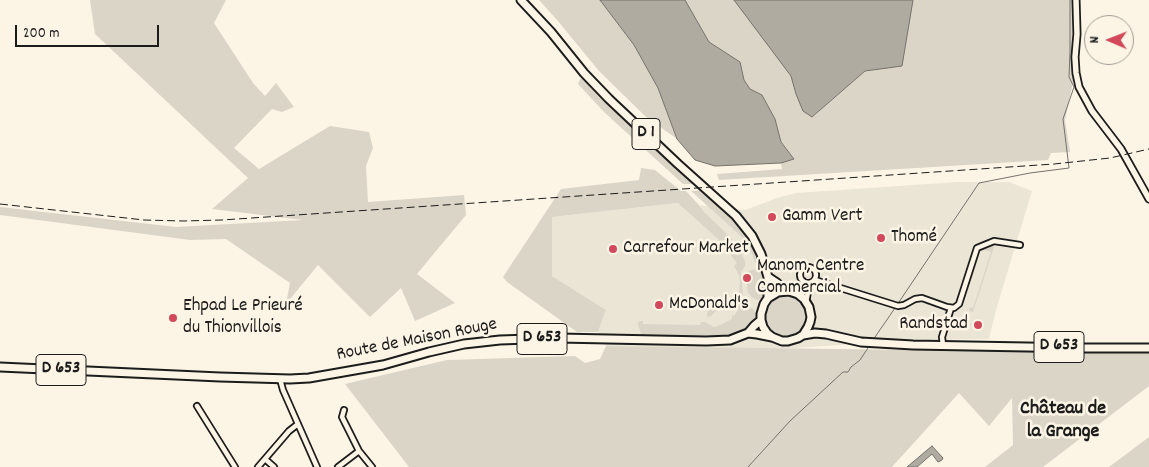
<!DOCTYPE html>
<meta charset="utf-8">
<style>
body{margin:0}
#map{position:relative;width:1149px;height:467px;overflow:hidden;background:#fcf5e5;font-family:Dekko,sans-serif}
canvas{display:block}
.north{position:absolute;left:1084px;top:15px;width:50px;height:50px;box-sizing:border-box;background:#fcf5e5;border:1px solid #a29e95;border-radius:50%;rotate:271deg;font-size:14px;font-weight:700;line-height:20px;text-align:center;color:#1c1c1c}
.north::after{content:'';display:block;margin:auto;width:18px;height:22px;background:#d1495b;clip-path:polygon(50% 0,100% 100%,50% 72%,0 100%)}
.scale{position:absolute;left:15px;top:25px;width:144px;height:22px;box-sizing:border-box;border:2px solid #1c1c1c;border-top:0;padding-left:6px;font-size:15px;line-height:18px;white-space:nowrap;color:#1c1c1c;-webkit-text-stroke:4px #fcf5e5;paint-order:stroke}
</style>
<div id="map">
<canvas width="1149" height="467"></canvas>
<div class="north">N</div>
<div class="scale">200 m</div>
</div>
<script>
const ctx = document.querySelector('canvas').getContext('2d');
ctx.lineJoin = 'round';
function fill(path, color) { ctx.fillStyle = color; ctx.fill(path, 'evenodd'); }
const shape = rows => new Path2D(rows.map(r => 'M' + r).join(''));
function stroke(path, color, width, dash) { ctx.strokeStyle = color; ctx.lineWidth = width; ctx.lineCap = dash ? 'butt' : 'round'; ctx.setLineDash(dash || []); ctx.stroke(path); }
function write(font, color, halo, rows, align = 'center') {
  ctx.font = font + ' Dekko,sans-serif'; ctx.lineWidth = 5; ctx.setLineDash([]); ctx.textBaseline = 'middle'; ctx.strokeStyle = halo; ctx.fillStyle = color; for (const [text, x, y, turn = 0] of rows) {
    ctx.save(); ctx.translate(x, y); ctx.rotate((+turn || 0) * Math.PI / 180); ctx.textAlign = isNaN(turn) ? turn : align; if (halo) ctx.strokeText(text, 0, 0); ctx.fillText(text, 0, 0); ctx.restore();
  }
}
fill(shape([
 [957,182,1009,182,1032,191,996,310,989,339,918,340,778,349,606,346,598,332,606,310,552,276,552,217,678,203,745,210,777,198,796,193]
]), '#ebe5d6');
fill(shape([
 [90,0,226,0,214,23,253,83,265,96,276,83,294,107,282,112,272,109,234,148,259,169,330,126,369,132,373,148,366,166,368,202,464,195,466,215,417,274,455,303,415,321,401,288,370,317,318,265,286,304,290,283,226,239,190,240,0,215,0,207,176,227,303,220,212,209,248,178,95,34],
 [539,0,600,0,634,45,658,88,677,139,645,116,599,71,557,20],
 [685,0,734,0,792,76,796,94,812,117,865,71,902,65,913,0,1074,0,1073,82,1065,120,1070,152,1051,153,1048,160,719,180,717,174,782,169,781,163,794,158,781,142,775,119,762,95,750,89,744,80,740,62,709,42],
 [582,78,598,96,692,181,694,184,683,184,604,112,578,84,580,79],
 [641,168,655,170,681,191,686,191,698,204,703,211,731,238,740,251,745,261,745,266,741,272,743,296,739,295,739,293,740,281,739,275,734,266,737,263,718,239,678,203,552,217,552,276,606,310,598,332,577,332,507,282,503,277,561,189,639,180],
 [702,190,728,212,747,235,754,247,760,264,755,262,748,244,742,237,691,191],
 [995,244,973,312,969,311,970,307,973,308,991,252,985,250,979,252,973,269,972,269,978,251],
 [756,269,759,269,762,272,765,281,766,293,762,298,758,300,754,299,748,293,746,277,749,271],
 '763 316a22 22 0 1 1 44 0a22 22 0 1 1-44 0Z',
 [723,296,734,300,731,302,724,303,711,316,707,317,707,313,717,299],
 [741,303,750,307,754,310,756,313,755,318,750,326,741,331,724,337,695,339,643,337,641,334,638,324,639,321,643,321,643,324,700,325,701,322,705,322,714,327,718,326,732,319,732,315,734,316,738,310,735,309,737,306],
 [606,346,1149,353,1149,386,1043,467,985,467,1013,445,1012,398,989,426,959,393,892,467,409,467,345,384,447,360,575,356,585,363,600,359],
 [1149,437,1149,467,1109,467]
]), '#dbd5c8');
const water = shape([
 [600,0,685,0,709,42,740,62,744,80,750,89,762,95,775,119,781,142,794,159,781,163,715,166,695,160,677,139,658,88,634,45,600,0],
 [734,0,913,0,902,66,865,71,812,117,803,111,796,94,791,76,734,0],
 [932,446,943,458,942,460,938,462,932,454,917,467,907,467,932,446]
]);
fill(water, '#b0aba1');
stroke(water, '#75726c', 1);
stroke(shape([
 [897,305,979,183,1030,173,1069,168,1063,119,1074,87,1069,77,1070,52,1070,0],
 [873,340,895,308],
 [748,467,790,421,843,372,848,372,851,367,860,360,870,345]
]), '#75726c', 1);
const street = shape([
 '800 275a8 8 0 1 1 16 0a8 8 0 1 1-16 0Z',
 [815,280,898,306,904,305,915,299,922,298,947,307,954,308,959,304,977,248,994,241,1020,245],
 [794,292,799,291,803,285,803,281],
 [806,302,810,283],
 [943,345,942,337,951,308],
 [280,379,283,390,317,467],
 [197,406,235,467],
 [359,451,372,467],
 [265,459,274,467],
 [258,467,289,431,298,424],
 [338,467,359,451,342,417,344,410]
]);
const secondary = shape([
 [1076,0,1077,34,1075,57,1076,73,1079,87,1092,111,1121,149,1149,199]
]);
const primary = shape([
 [521,0,551,32,584,73,609,99,678,164,736,216,752,236,761,254,768,277,768,298],
 [768,277,777,283,784,291],
 [748,333,754,326,761,320],
 [803,335,815,333,826,334,861,342,913,345,1084,348,1149,348],
 [0,367,220,377,290,379,309,378,383,365,429,352,464,344,500,340,559,338,706,341,730,340,748,333,757,334,772,337,782,341,788,341,798,338,803,335,808,327,810,322,811,317,809,307,804,299,798,294,789,291,778,292,768,298,764,304,761,314,761,320,763,327,767,333,772,337]
]);
stroke(street, '#1c1c1c', 8);
stroke(secondary, '#1c1c1c', 9);
stroke(primary, '#1c1c1c', 11);
stroke(street, '#fcf5e5', 4.5);
stroke(secondary, '#fcf5e5', 5.5);
stroke(primary, '#fcf5e5', 7);
stroke(shape([
 [0,204,144,220,183,221,222,220,1054,164,1110,158,1149,149]
]), '#1c1c1c', 1, [8, 4]);
for (const [x, y, r, color] of [
 [772,217,5,"#d1495b"],
 [881,238,5,"#d1495b"],
 [613,249,5,"#d1495b"],
 [747,278,5,"#d1495b"],
 [659,305,5,"#d1495b"],
 [173,318,5,"#d1495b"],
 [978,325,5,"#d1495b"]
]) { const dot = new Path2D(); dot.arc(x, y, r, 0, 2 * Math.PI); ctx.fillStyle = color; ctx.fill(dot); stroke(dot, '#fcf5e5', 2); }
for (const [x, y, w] of [
 [646,134,28],
 [542,339,50],
 [1059,347,50],
 [61,370,50]
]) { const box = new Path2D(); box.roundRect(x - w / 2, y - 15.5, w, 31, 4); ctx.fillStyle = '#fcf5e5'; ctx.fill(box); stroke(box, '#1c1c1c', 1); }
write('bold 18px', '#1c1c1c', null, [
 ["D 1",646,134],
 ["D 653",542,339],
 ["D 653",1059,347],
 ["D 653",61,370]
]);
write('19px', '#1c1c1c', '#fcf5e5', [
 ["Gamm Vert",782,217],
 ["Thomé",891,238],
 ["Carrefour Market",623,249],
 ["Manom, Centre",757,267],
 ["Commercial",757,289],
 ["McDonald's",669,305],
 ["Ehpad Le Prieuré",183,307],
 ["du Thionvillois",183,329],
 ["Randstad",968,325,"right"]
], 'left');
write('19px', '#1c1c1c', '#fcf5e5', [
 ["Route de Maison Rouge",417,341,-11]
]);
write('bold 20px', '#1c1c1c', '#fcf5e5', [
 ["Château de",1063,410],
 ["la Grange",1063,433]
]);
</script>
